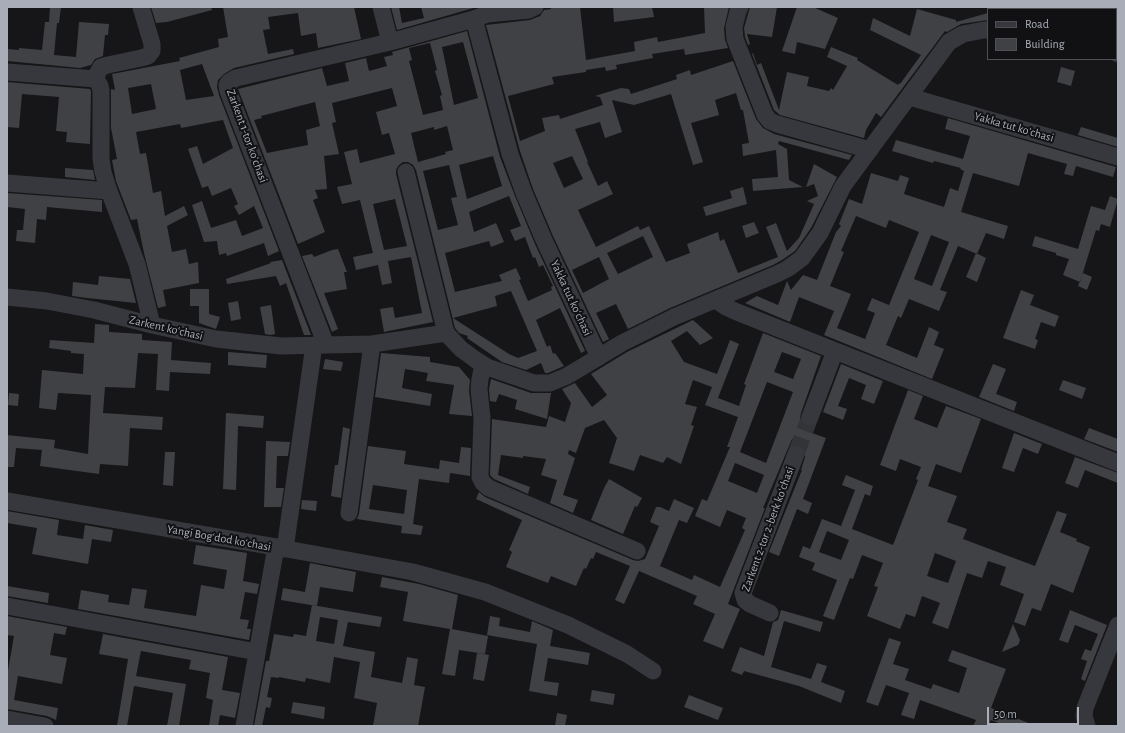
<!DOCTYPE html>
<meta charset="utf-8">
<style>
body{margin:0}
#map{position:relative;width:1125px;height:733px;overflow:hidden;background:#161618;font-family:"Alegreya Sans",sans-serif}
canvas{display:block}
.frame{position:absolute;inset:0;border:8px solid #a8adb8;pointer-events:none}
.legend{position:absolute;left:987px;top:8px;width:130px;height:52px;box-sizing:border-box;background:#111113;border:1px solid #4d4f55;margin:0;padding:5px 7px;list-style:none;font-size:12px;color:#a8adb8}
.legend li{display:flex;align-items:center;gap:8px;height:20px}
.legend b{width:20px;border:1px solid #4d4f55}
.scale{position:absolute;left:987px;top:707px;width:92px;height:18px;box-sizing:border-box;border:2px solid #a8adb8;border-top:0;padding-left:5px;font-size:12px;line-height:14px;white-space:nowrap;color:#a8adb8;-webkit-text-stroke:3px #111113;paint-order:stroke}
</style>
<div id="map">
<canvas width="1125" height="733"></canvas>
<div class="frame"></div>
<ul class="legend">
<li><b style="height:5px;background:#37383d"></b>Road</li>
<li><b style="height:11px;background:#404145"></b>Building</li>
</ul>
<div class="scale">50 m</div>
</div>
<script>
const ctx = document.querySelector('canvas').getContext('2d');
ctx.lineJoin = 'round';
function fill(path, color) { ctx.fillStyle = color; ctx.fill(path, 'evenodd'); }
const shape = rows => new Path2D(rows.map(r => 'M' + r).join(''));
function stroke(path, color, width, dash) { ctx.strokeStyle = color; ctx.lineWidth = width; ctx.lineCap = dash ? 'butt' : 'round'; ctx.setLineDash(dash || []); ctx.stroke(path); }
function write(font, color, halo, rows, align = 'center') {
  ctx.font = font + ' "Alegreya Sans",sans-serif'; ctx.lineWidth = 4; ctx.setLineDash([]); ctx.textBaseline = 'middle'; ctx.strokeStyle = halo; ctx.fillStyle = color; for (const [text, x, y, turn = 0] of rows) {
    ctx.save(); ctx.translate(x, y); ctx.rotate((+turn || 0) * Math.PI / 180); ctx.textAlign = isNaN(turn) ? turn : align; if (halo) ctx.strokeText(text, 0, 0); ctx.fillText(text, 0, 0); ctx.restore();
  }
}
fill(shape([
 [50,7,61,7,59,23,57,23,54,55,76,57,79,22,109,24,108,35,105,35,103,56,95,59,91,65,80,68,7,61,7,49,19,50,19,48,42,50,45,22,49,22],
 [151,7,211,7,212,10,167,22,156,23],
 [223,7,354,7,361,39,318,48,316,33,301,36,298,13,268,17,270,29,263,30,268,54,293,49,294,54,234,68,224,74,218,80,217,87,219,95,279,251,268,256,264,243,227,256,226,253,219,255,217,241,204,242,192,205,202,201,211,228,236,220,242,236,263,228,254,206,239,215,234,206,238,204,231,188,212,196,208,186,202,188,188,149,197,146,203,164,233,148,223,120,181,128,180,124,136,132,140,154,146,153,153,193,161,191,165,216,184,206,188,215,167,226,172,252,186,249,189,264,198,262,199,283,163,290,166,306,158,308,144,253,137,219,131,220,116,181,112,160,117,159,111,128,111,89,115,90,112,74,180,61,179,58,219,47,218,39,228,37],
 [202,64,214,96,186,100,180,70],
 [151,84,156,109,132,114,128,88],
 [391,7,399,7,402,23,424,18,421,7,477,7,397,30],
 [551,7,580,7,586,60,635,51,634,42,657,37,658,42,705,33,704,7,729,7,724,28,725,40,728,48,685,55,684,49,652,54,653,58,616,65,617,69,606,71,605,67,586,70,586,72,552,77,554,84,508,96,520,141,545,131,542,118,559,115,560,119,603,105,600,97,595,96,621,88,629,89,631,94,677,79,676,75,690,70,691,75,733,61,756,119,763,128,774,134,852,155,849,160,779,141,778,144,787,149,789,180,803,187,753,191,752,179,778,177,776,150,743,156,742,144,749,143,743,110,741,110,736,93,715,100,719,115,691,123,703,162,693,165,671,94,634,105,612,100,622,132,605,138,600,122,575,129,588,162,587,162,598,186,607,181,613,194,578,210,596,247,638,226,640,230,649,226,666,262,690,253,687,244,718,232,720,241,724,239,738,273,778,257,766,227,776,223,787,251,799,238,814,204,807,201,818,196,814,184,806,187,814,164,837,177,811,228,795,251,782,260,773,265,670,308,628,329,616,304,596,313,609,339,603,342,553,236,533,189,520,151,486,25,530,20,540,16,544,10,551,9],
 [572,156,583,179,564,188,553,163],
 [643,236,653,257,618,274,607,253],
 [599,257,609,279,583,293,572,270],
 [613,7,652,7,654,17,614,22],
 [750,7,777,7,772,37,747,34,750,44,748,45,745,37,744,28],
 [797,7,813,7,838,18,825,49,797,42,795,54,782,51],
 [917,9,956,20,956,22,988,13,988,20,961,24,947,32,945,31,881,117,876,113,866,130,864,138,780,115,774,110,752,54,753,53,757,65,761,63,779,110,787,72,809,77,807,86,829,91,831,88,833,90,847,66,827,57,831,47,858,58,857,60,898,85,899,83,900,84,921,55,870,30,873,18,910,36],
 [467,31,500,157,515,196,535,244,585,351,581,353,560,308,536,320,547,347,550,345,553,354,555,353,564,366,548,373,545,373,541,363,526,370,502,362,467,338,468,336,459,333,455,328,416,170,413,165,408,162,403,162,399,165,396,170,396,174,433,322,384,332,380,309,393,307,395,318,422,313,411,257,388,261,392,283,382,285,378,265,356,270,353,257,373,253,360,200,342,204,337,187,352,184,344,152,357,149,360,163,395,154,389,133,382,135,376,112,397,106,392,88,332,103,336,122,332,123,339,154,324,156,327,189,315,190,318,198,313,200,325,232,298,244,238,89,322,68,327,86,349,81,345,63,366,58,369,71,387,66,384,57,393,55,392,52],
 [463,42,478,98,454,105,442,47],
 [430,43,437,70,435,71,442,95,440,96,443,110,423,115,409,61,412,60,409,48],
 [315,102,320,126,306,130,308,145,267,153,254,120,262,118,261,116],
 [447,126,453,150,445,152,446,154,418,162,411,133,434,127,434,130],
 [493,156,502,186,467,199,459,165],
 [449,165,457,197,451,198,458,225,438,230,423,171],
 [509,196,521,226,510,230,515,241,525,237,533,258,535,257,539,267,543,265,553,286,551,287,552,290,528,301,519,280,521,279,516,268,499,275,502,281,455,292,445,253,489,241,491,247,504,242,496,223,474,232,469,212],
 [395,199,407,246,384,250,373,204],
 [511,291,537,351,518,358,509,354,453,318,497,306,495,296],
 [1061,67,1075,71,1071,86,1057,82],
 [7,82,90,89,91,92,90,144,66,142,67,132,56,131,59,97,22,94,19,128,7,127],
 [948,118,1116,167,1113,177,1076,166,1073,176,1064,174,1067,164,1028,153,1019,186,973,173,961,212,1008,226,1004,239,986,233,977,254,958,246,940,290,947,292,939,311,909,299,901,318,898,316,886,345,917,358,929,327,939,332,934,345,944,349,932,379,824,335,834,311,799,297,790,322,745,303,757,296,778,305,787,281,791,290,803,275,817,280,836,232,841,226,839,224,849,199,862,204,871,173,898,181,900,175,909,178,904,194,944,207,950,188,958,191,964,171,960,169,961,168,934,161,933,163,892,151,896,140,963,159,970,136,945,129],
 [856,216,886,228,889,220,919,232,889,305,872,298,867,310,875,313,865,339,837,328,851,294,830,286,844,252,841,251],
 [931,235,949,242,932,286,914,279],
 [1081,127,1118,138,1118,147,1078,135],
 [65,168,93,170,95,180,65,177],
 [743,187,747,204,706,216,703,207,732,198,730,191],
 [7,193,102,200,102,212,47,207,46,220,37,219,35,243,16,241,17,230,23,230,25,209,7,207],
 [1110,196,1118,199,1110,227,1101,224,1099,231,1096,230,1080,282,1063,275,1069,259,1056,255,1056,253,1032,246,1035,236,1078,249,1091,206,1105,210],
 [754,222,759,233,746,238,742,226],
 [338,249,347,272,344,272,347,289,324,293,338,329,332,332,302,256,312,254,314,257,332,250],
 [976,253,986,258,977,282,966,277],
 [282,260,311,335,304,335,286,283,280,286,276,276,227,284,226,279,271,263,270,262],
 [1083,273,1092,277,1087,290,1078,286],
 [99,276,130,279,136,303,87,298,72,296,73,282,98,285],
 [190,289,209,289,209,314,220,317,216,329,199,323,199,306,190,306],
 [1021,290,1034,295,1030,305,1059,316,1055,327,1041,322,1035,339,1038,340,1035,349,1003,338],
 [238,301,241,319,231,321,228,303],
 [271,305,275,334,270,335,265,334,260,307],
 [693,320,713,338,700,345,687,331,671,341,684,362,717,374,730,340,739,344,718,398,739,406,746,385,744,384,763,333,821,356,801,413,800,418,802,423,806,426,811,427,816,425,812,433,826,438,803,499,812,503,808,514,797,509,779,556,769,552,802,470,801,470,805,457,805,451,808,445,792,439,763,508,765,508,728,604,740,609,723,649,703,641,715,614,693,604,697,596,639,571,624,604,615,600,630,566,596,552,593,559,591,558,586,569,584,568,576,586,551,576,548,583,506,567,512,552,509,550,522,520,476,499,479,492,485,497,633,560,638,561,645,559,659,526,650,522,656,507,660,507,669,511,674,499,694,508,687,523,679,520,660,566,692,580,694,575,720,587,745,530,742,528,746,518,727,510,720,527,695,516,702,499,707,501,730,447,727,447,738,417,705,405,712,387,693,380,685,404,697,407,691,425,694,426,681,464,667,457,663,463,640,455,634,471,609,463,617,438,604,420,585,428,576,453,569,450,568,454,575,458,563,495,578,500,573,513,550,503,557,480,541,475,546,459,523,456,523,458,501,455,498,475,530,487,528,494,494,479,490,475,492,419,546,427,549,416,565,422,571,403,562,389,575,383,592,407,607,395,591,374,627,352],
 [782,352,801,359,793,379,774,372],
 [767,382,793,392,766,463,740,452],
 [735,463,764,475,757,493,728,481],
 [95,324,109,325,109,332,142,334,142,340,172,342,171,360,211,363,210,374,170,372,169,391,156,390,158,354,138,353,135,388,105,387,103,413,163,417,162,430,130,428,128,466,100,464,99,474,40,466,42,450,16,448,14,467,7,467,7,435,55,440,54,448,88,454,91,395,58,393,56,410,39,408,42,370,83,374,84,354,71,353,71,351,49,348,50,340,94,343],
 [228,352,267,355,266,368,228,365],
 [381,353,430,357,430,362,459,367,470,380,469,390,472,416,449,414,454,385,426,381,428,373,405,369,402,388,432,394,430,406,375,397],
 [325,359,343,362,341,371,323,369],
 [841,364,883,381,874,404,861,399,866,385,849,378,838,406,847,409,843,420,823,412],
 [993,364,1006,369,996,394,1017,402,1014,411,979,397],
 [491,379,531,393,551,393,547,419,515,409,517,400,499,394,496,402,490,401,489,389],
 [1063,380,1086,388,1082,399,1059,390],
 [908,390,923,396,914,419,937,428,946,406,981,419,961,473,936,464,928,486,957,496,947,522,967,529,963,539,1035,566,1057,511,1067,514,1060,532,1077,539,1076,541,1090,547,1073,593,1051,584,1041,611,1032,608,1025,626,1014,622,1024,594,1000,585,1006,567,988,561,982,578,967,573,948,629,932,623,940,603,922,596,915,617,906,614,900,629,867,616,878,587,874,586,883,563,862,555,853,579,850,578,834,620,823,616,837,580,812,570,815,563,799,557,803,546,810,549,822,519,841,526,855,490,842,485,846,475,873,486,870,496,865,494,852,529,893,545,918,480,916,479,921,467,900,459,896,471,880,465],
 [827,531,849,540,841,560,819,552],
 [935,553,956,561,948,583,927,576],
 [9,393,19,394,18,406,8,405],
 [226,413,264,416,263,428,238,426,236,490,223,489],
 [343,427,350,429,341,498,331,496,335,465,338,465],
 [1089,428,1118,439,1118,452,1084,439],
 [1014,433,1042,444,1038,454,1023,448,1014,472,1002,468],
 [266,441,290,442,288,456,277,456,276,488,284,488,281,507,264,507],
 [368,446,406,451,404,464,439,469,440,460,459,463,461,447,471,448,470,476,450,473,449,483,419,479,413,524,423,526,421,535,401,533,402,526,357,519,359,514],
 [373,485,407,490,404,514,369,509],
 [165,452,175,452,173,486,163,485],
 [1075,457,1118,473,1118,483,1085,470,1078,488,1065,483],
 [609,479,642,498,637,507,635,506,623,534,591,520,604,488],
 [302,500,317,501,316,511,301,509],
 [7,511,59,520,57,535,83,539,85,525,113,530,111,542,92,539,88,564,32,554,37,528,7,523],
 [196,545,247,553,243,581,259,584,257,594,245,592,240,619,249,620,247,629,251,629,249,640,78,609,81,590,109,595,108,602,129,605,132,588,147,590,144,608,196,616,201,585,224,589,227,570,193,564],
 [310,563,356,572,353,592,320,587,317,606,281,600,283,588,305,592],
 [382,577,419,584,458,595,452,629,488,636,485,654,459,650,455,676,442,674,450,629,403,621,408,592,380,587],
 [7,586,49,593,48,603,7,596],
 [312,605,382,617,380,627,348,622,343,646,375,652,371,677,402,683,407,657,418,659,414,685,425,687,418,726,373,726,377,703,354,698,360,662,334,657,330,683,306,678,305,682,279,677,279,678,271,677,267,697,272,698,270,708,266,707,262,726,254,726,266,661,269,661,274,634,293,637,294,634,306,636],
 [320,617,338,620,334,644,316,641],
 [781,610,823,622,820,632,784,621,771,667,811,679,817,663,827,666,821,682,845,691,841,703,799,686,744,671,742,675,731,671,740,647,764,656,773,622,778,620],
 [1070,610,1107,625,1085,681,1081,679,1087,661,1081,659,1085,649,1091,651,1098,634,1075,625,1068,643,1059,640],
 [7,616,67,627,65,635,54,633,50,655,67,658,62,684,18,676,14,700,58,708,56,720,47,716,7,709,7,676,14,636,7,635],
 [490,616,500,618,499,626,530,632,532,621,553,630,550,646,590,653,588,665,548,658,544,681,559,683,557,696,529,691,537,644,487,635],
 [1013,624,1020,640,1019,643,1018,645,1002,652],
 [103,634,228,657,222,690,240,693,235,718,220,715,218,726,209,726,213,700,206,698,210,673,189,669,191,660,141,651,136,676,186,684,179,726,167,726,173,693,134,686,127,726,117,726,128,659,99,654],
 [889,638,901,642,893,664,909,669,905,680,931,689,933,684,959,693,967,668,948,661,952,650,1006,669,991,708,1036,726,1006,726,991,720,988,726,973,726,976,720,920,700,914,719,901,715,909,693,886,685,878,706,866,702],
 [477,653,489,655,484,681,473,679],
 [592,690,615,694,613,705,590,701],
 [689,695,723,708,718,720,684,707],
 [293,702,325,707,324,719,291,713],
 [557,713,567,715,565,726,555,726]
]), '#404145');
stroke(shape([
 [796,454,810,417]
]), '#333438', 17, [17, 8]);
stroke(shape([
 [381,7,390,42],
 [740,7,738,11,734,27,735,39,765,115,770,121,777,124,870,150],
 [474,19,487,14,529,10,535,7],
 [1116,53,1118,54],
 [7,72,96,79],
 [910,97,1118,157],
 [406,172,446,333],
 [7,183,109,191,137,264,152,325],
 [109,191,103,172,101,159,101,91,100,86,96,79,96,76,101,67,108,65,141,58,148,56,152,51,152,44,141,7],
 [7,297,47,301,94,310,152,325,216,339,281,346,372,344,446,333,461,349,476,360,487,367,534,383,550,383,567,376,622,343,674,317,777,274,787,269,794,264,802,258,820,233,843,186,949,42,963,34,984,30,988,30],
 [716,300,726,307,737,312,1118,463],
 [326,345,228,91,227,85,229,82,236,78,390,42,474,19,510,154,524,193,544,240,599,357],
 [483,365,480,379,479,389,482,418,480,477,483,483,489,488,637,551],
 [810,417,835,351],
 [7,501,276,547,244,726],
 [349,513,372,344],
 [276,547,413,572,485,592,568,625,627,654,653,671],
 [285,549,314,345],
 [7,606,257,652],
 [770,613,750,604,745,600,743,593,796,454],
 [7,719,45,726],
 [1087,726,1084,716,1085,708,1118,625]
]), '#37383d', 17);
write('12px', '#a8adb8', '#111113', [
 ["Yakka tut koʻchasi",1014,127,16],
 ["Zarkent 1-tor koʻchasi",247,136,70],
 ["Yakka tut koʻchasi",571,298,65],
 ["Zarkent koʻchasi",166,328,13],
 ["Zarkent 2-tor 2-berk koʻchasi",768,529,-70],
 ["Yangi Bogʻdod koʻchasi",219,538,10]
]);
</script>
